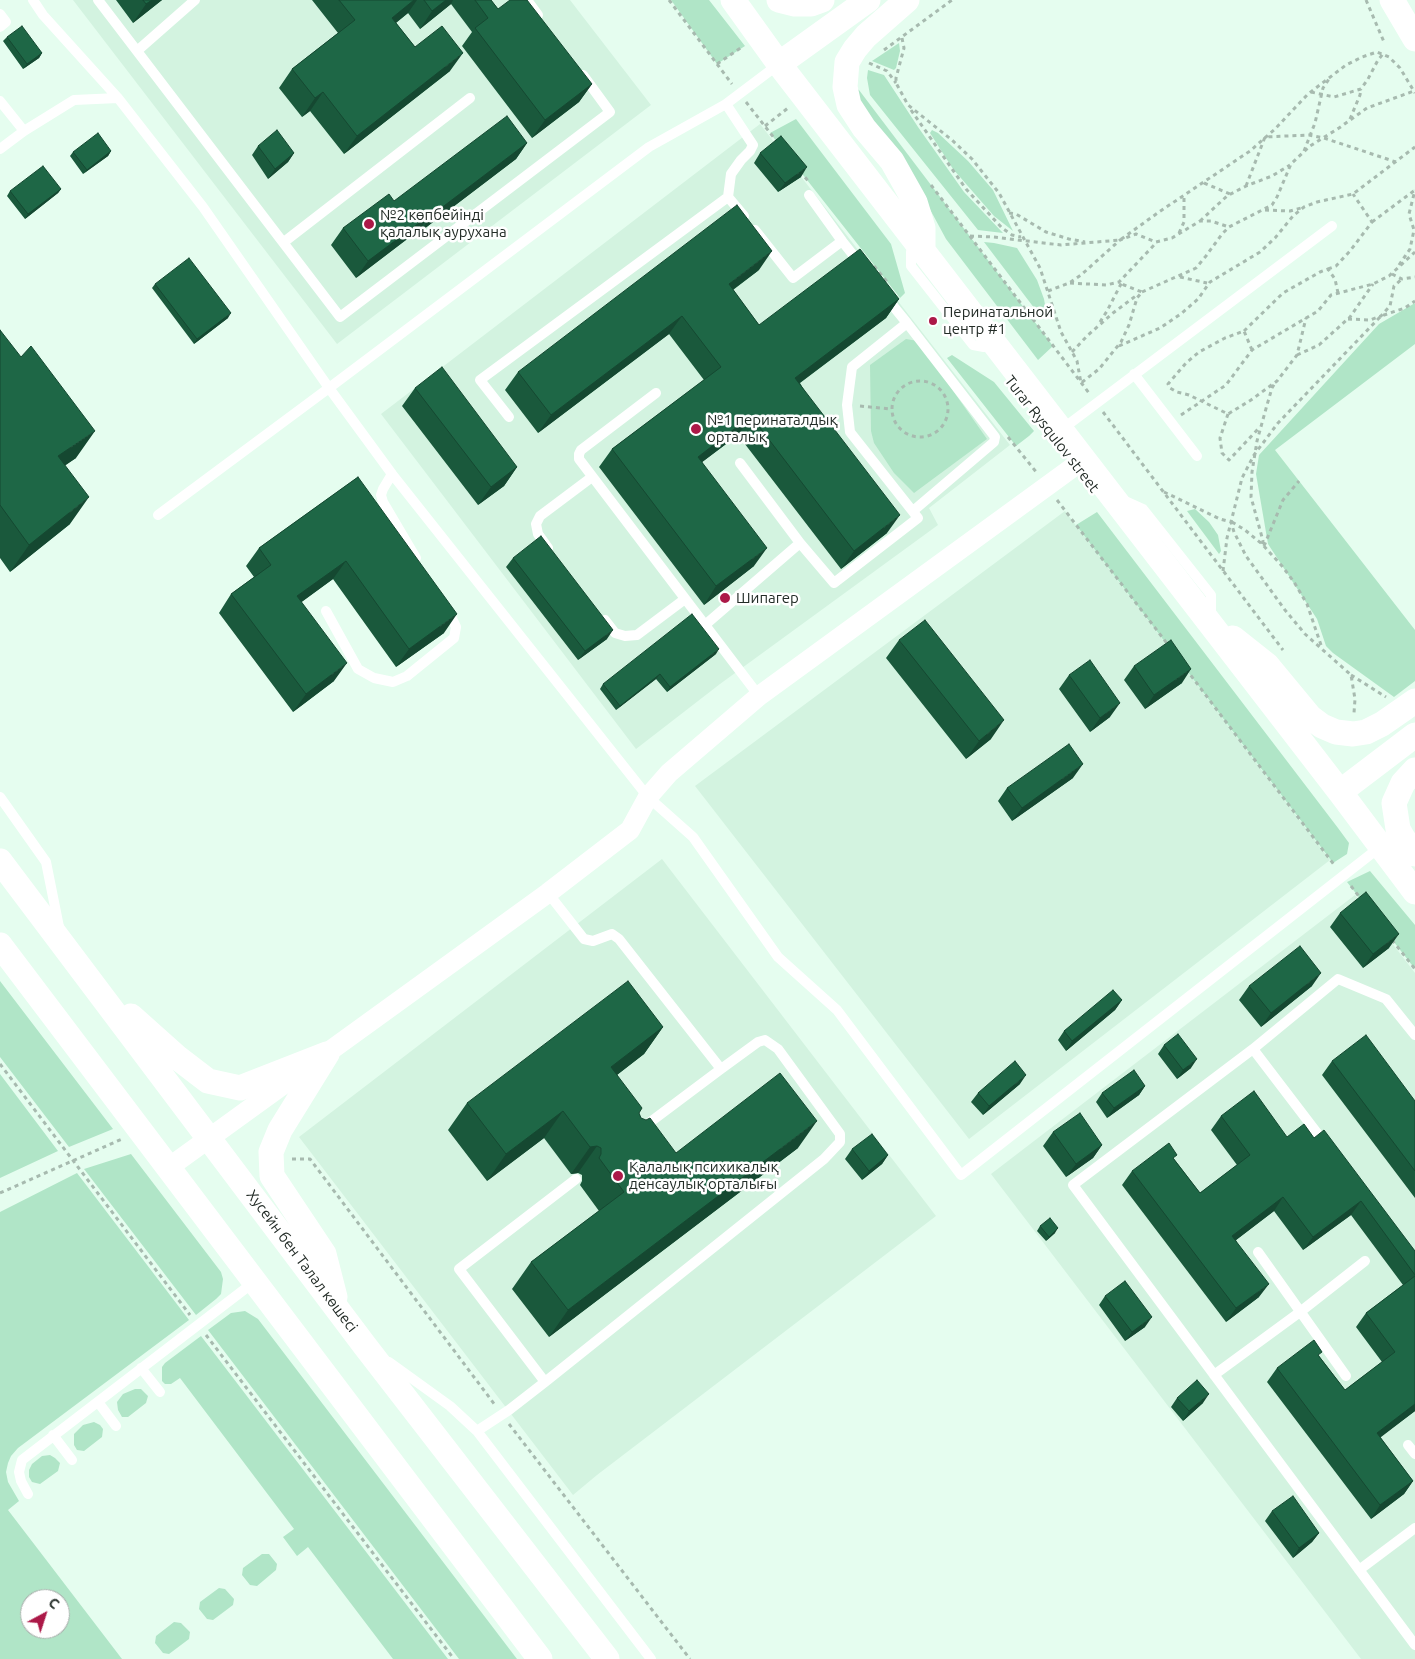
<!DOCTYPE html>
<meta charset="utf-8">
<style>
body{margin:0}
#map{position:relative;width:1415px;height:1659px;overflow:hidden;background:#e5fdef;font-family:Ubuntu,sans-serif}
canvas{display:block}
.north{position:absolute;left:20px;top:1589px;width:50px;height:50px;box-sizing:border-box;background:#fff;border:1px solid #a7aba9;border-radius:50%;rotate:40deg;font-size:14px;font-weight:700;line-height:20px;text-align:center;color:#232c27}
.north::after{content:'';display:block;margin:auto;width:18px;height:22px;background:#ac1948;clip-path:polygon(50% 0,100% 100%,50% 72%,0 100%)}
</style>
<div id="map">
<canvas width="1415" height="1659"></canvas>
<div class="north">С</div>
</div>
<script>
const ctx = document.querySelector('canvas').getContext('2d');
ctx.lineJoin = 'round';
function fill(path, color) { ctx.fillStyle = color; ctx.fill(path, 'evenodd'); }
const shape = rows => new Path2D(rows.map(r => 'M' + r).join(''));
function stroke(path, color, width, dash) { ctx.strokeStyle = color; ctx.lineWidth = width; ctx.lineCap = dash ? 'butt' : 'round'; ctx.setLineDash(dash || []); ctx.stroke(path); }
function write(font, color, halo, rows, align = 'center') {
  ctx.font = font + ' Ubuntu,sans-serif'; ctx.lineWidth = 5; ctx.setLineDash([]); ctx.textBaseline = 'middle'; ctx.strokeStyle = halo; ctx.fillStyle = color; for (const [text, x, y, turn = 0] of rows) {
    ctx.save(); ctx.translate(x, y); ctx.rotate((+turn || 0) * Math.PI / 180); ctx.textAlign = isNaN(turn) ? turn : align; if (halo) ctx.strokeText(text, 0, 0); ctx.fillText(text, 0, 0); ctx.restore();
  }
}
fill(shape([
 [73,0,570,0,651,105,337,344],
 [760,124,1010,445,929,508,938,525,720,684,636,749,381,414],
 [1065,511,1330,860,969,1139,695,786],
 [662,859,936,1216,597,1475,573,1495,299,1137],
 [1355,895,1415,973,1415,1659,1361,1659,991,1174]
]), '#d3f3e0');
fill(shape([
 [671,0,709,0,745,46,717,64],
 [899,43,900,51,896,68,894,70,872,61],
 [868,70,884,75,918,127,964,192,1003,233,978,230,870,95,867,78],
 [855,88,859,90,1053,346,1038,360,946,239,919,189,857,100],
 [796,119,891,244,905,293,900,298,770,133],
 [932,130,938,133,968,161,993,190,1013,231,994,216,953,169,930,133],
 [984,242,994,243,1017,248,1037,280,1044,299,1047,316,1041,317],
 [1415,303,1415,344,1275,450,1415,630,1415,681,1394,697,1333,653,1326,646,1317,619,1268,544,1256,474,1259,455,1379,324],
 [906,339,918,341,987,439,914,493,894,473,874,443,871,431,870,365],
 [952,355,994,382,1034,431,1029,436,1016,446,947,358],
 [1195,509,1209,522,1218,535,1221,551,1219,554,1187,511],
 [1097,512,1338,828,1349,843,1347,854,1333,863,1076,525],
 [1370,871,1415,925,1415,969,1347,882],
 [0,981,113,1129,69,1147,0,1057],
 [0,1074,58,1151,0,1178],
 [131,1154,221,1272,223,1279,221,1294,216,1299,196,1315,84,1169],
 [77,1173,189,1320,18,1448,11,1456,8,1463,6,1472,8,1482,19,1501,8,1510,122,1659,0,1659,0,1212],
 [30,1599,60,1599,60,1629,30,1629],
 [245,1311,258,1319,517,1659,459,1659,208,1330,231,1313],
 [201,1336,448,1659,393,1659,308,1547,297,1556,283,1537,294,1529,180,1378,171,1384,165,1384,162,1381,162,1367,165,1363],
 [135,1389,141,1389,148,1396,146,1403,128,1417,122,1417,118,1410,117,1402,123,1394],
 [94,1422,100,1425,103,1429,102,1437,84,1451,77,1450,74,1445,74,1434,83,1425],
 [50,1455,55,1458,60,1463,58,1471,40,1484,32,1482,29,1477,29,1470,32,1464,42,1456],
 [262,1554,269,1554,277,1564,276,1570,257,1586,250,1585,242,1575,243,1568],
 [219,1588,225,1589,234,1599,233,1605,213,1620,207,1619,199,1609,200,1602],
 [174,1622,181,1623,190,1632,189,1639,169,1654,163,1653,155,1643,156,1636]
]), '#b0e5c7');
stroke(shape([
 [669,0,732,84],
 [1366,0,1384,42],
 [902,38,904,48,896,78,896,83,908,105,952,140,972,159,999,193,1040,268,1061,332,1077,361,1081,383,1099,369,1121,342,1129,325,1137,298,1142,292,1124,285,1119,282],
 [884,50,952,0],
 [869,63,887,71,896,83],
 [717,64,742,47],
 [1311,92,1334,97,1361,89,1368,79,1378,60,1383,54],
 [746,102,778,143],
 [911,110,966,189,1002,228,1012,235,1021,237],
 [1350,119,1360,95,1361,89],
 [765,126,788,108],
 [1304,151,1315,123,1323,88,1329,79],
 [800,171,809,182],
 [1204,183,1230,194],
 [931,185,1089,393],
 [1246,186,1265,137,1309,135,1324,138,1396,162],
 [1265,210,1290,211,1301,208],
 [1009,213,1016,214,1046,232,1069,239,1085,242],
 [1200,221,1227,196,1246,186,1272,176,1290,165],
 [1372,222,1415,190],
 [1179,233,1184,222,1184,196],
 [970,236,993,237,1061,245,1120,240,1159,212,1250,151,1275,129,1308,94,1346,65,1362,57,1377,52,1389,57,1400,68,1415,93],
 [1399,265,1410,249,1414,230,1409,214,1415,190],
 [874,266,889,284],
 [1328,269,1336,266,1350,251,1372,222,1353,194],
 [1392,274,1402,279,1415,277],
 [1180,277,1207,283],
 [1070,283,1106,285,1119,282,1156,243],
 [1048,291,1069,283,1081,275,1120,240,1136,234,1156,242,1172,238,1200,221,1211,221,1229,227],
 [1142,292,1196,268,1206,256,1222,234,1229,227,1272,205,1277,197,1291,164,1310,146,1339,128,1367,108,1414,91],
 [1348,319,1370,320,1381,316,1390,306,1394,286,1402,279],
 [1100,322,1107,311,1122,282],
 [1244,331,1283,293,1320,272,1328,269,1335,279,1338,293],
 [1119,346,1160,328,1182,313,1198,299,1210,282,1260,252,1275,238,1293,216,1304,207,1317,202,1353,194,1415,147],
 [1252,350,1244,331,1225,338,1199,352,1186,363,1168,384,1170,388,1177,392,1189,395,1228,414,1251,400,1277,381,1297,355,1306,318],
 [1072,352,1087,336,1113,313,1137,295],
 [1297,355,1319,345,1350,317,1373,284],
 '892 409a28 28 0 1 1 56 0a28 28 0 1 1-56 0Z',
 [860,406,891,409],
 [1103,412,1283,650],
 [1228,414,1220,438,1222,453,1229,460,1259,428],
 [1181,415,1226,385,1252,350,1318,311,1331,295,1373,284,1389,276,1415,252],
 [1008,437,1037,473],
 [1164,492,1220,519,1231,522,1234,532,1246,556,1285,610,1305,634,1351,675,1355,699,1354,713],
 [1057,500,1169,646],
 [1232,522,1245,530,1262,544,1282,566,1294,582,1307,604,1322,648],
 [1262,544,1263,541,1251,497,1252,472,1257,441,1267,405,1272,388,1275,383],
 [1264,546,1283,500,1299,481],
 [1223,571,1227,538,1242,478,1254,455,1278,423,1381,316,1405,308,1415,301],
 [1186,669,1335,866],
 [1351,675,1386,697],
 [1351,886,1361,899],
 [1392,940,1415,969],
 [0,1064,190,1315],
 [292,1159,310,1159,495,1405],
 [0,1193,122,1139],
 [206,1335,454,1659],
 [509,1424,690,1659]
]), '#a7baaf', 3, [4, 4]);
stroke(shape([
 [33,0,43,15,118,98,203,207,329,388,158,515],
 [98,0,340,317,610,112,583,75],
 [527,0,538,15],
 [0,14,6,22,0,27],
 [137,51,195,0],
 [779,64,726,104,649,147,329,388,392,474,648,797,693,837,778,957,837,1010,961,1175,1380,847],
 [0,101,24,131,0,149],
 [726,104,753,145,750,151,741,160,731,174,728,197],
 [24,131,74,100,118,98],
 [809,195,842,241],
 [755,230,793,278,842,241,861,265],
 [284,242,470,98],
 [911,252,911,266,973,345,984,347],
 [907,323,995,437,994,442,913,511],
 [1134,374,1197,456],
 [656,393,581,450,579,454,579,459,759,696],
 [509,417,480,380,728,197,744,216],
 [1061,430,1332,226],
 [392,474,383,489,381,495,383,502,416,558],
 [1123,500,1143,509,1211,595,1211,617],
 [800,543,834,583,918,518,850,432,847,405,852,367,907,323,885,296],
 [548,548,538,534,536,524,540,516,592,477],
 [326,611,358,669,374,678,393,682,407,676,454,638,456,627,447,608],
 [605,620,615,633,625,636,637,635,685,599],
 [705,625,800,543,740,463],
 [0,797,46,862,59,927],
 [548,893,584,939,593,941,612,934,619,939,721,1069],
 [1415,1035,1386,999,1338,979,1253,1049,1073,1185,1415,1645],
 [1253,1049,1327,1146],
 [1258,1252,1346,1376],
 [389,1362,450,1406,477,1431,651,1659],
 [141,1368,160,1392],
 [1214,1375,1300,1312,1365,1261],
 [545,1382,459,1269,576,1179],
 [98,1402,116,1426],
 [477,1431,509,1410,545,1382,824,1159,840,1142,840,1134,778,1049,765,1040,758,1042,721,1069,641,1129],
 [53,1435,72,1460],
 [1408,1445,1415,1454],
 [28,1494,21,1481,19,1472,22,1460,254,1282],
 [1359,1570,1415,1528]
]), '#fff', 10);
stroke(shape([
 [168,1168,548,893,630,830,648,797,669,773,759,696,1076,465]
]), '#fff', 20);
stroke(shape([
 [733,0,779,64,1340,792,1415,892],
 [779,0,795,4,811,4,822,0],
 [907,0,866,36,855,49,847,62,845,87,849,105,864,128,892,161,915,202,923,228,923,251],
 [1392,0,1415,39],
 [779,64,868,0],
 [1233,638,1267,665,1310,717,1322,726,1336,732,1353,734,1366,732,1382,724,1415,701],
 [1415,770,1403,783,1394,803,1398,829,1403,838,1415,854],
 [1340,792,1415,735],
 [0,861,365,1346,607,1659],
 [0,945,540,1659],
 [131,1016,178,1058,208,1081,240,1088,327,1054],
 [327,1054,280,1130,271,1152,272,1176,324,1254,335,1297]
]), '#fff', 25);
fill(shape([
 [116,0,162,0,133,23],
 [312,0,491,0,498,9,592,84,579,102,532,138,462,46,472,32,451,4,420,29,408,13,396,23,415,47,450,71,344,154,310,111,302,117,279,88,292,69,338,33],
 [7,37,42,53,39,58,23,69,3,41],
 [527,143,516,159,420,232,419,230,356,278,331,245,343,228,394,201],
 [258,146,294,153,288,162,268,179,252,155],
 [111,151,108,156,83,174,70,156,73,152],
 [760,153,801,177,778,192,754,163],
 [61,189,58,193,25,219,7,196,10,191],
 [759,270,733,290,759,325,899,299,886,318,800,383,887,533,841,569,738,435,702,462,754,566,704,605,599,467,612,449,704,380,669,334,538,433,505,390,518,372],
 [155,284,228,318,194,344,152,288],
 [0,330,76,458,65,465,70,524,10,572,0,558],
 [415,388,517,467,504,486,478,505,402,406],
 [358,477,444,633,396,667,333,579,301,602,334,681,293,712,219,613,231,594,254,577,246,566,259,548],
 [513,558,607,639,578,660,506,567],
 [899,640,991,739,966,759,886,658],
 [716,654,667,692,656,679,616,710,600,689,603,684],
 [1134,666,1182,683,1145,709,1124,680],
 [1069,675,1110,717,1090,732,1059,689],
 [1073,778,1012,821,998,801,1007,788],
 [1340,913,1389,948,1363,968,1330,927],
 [1249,986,1312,986,1261,1027,1239,1000],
 [1122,1000,1115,1010,1066,1051,1058,1040,1064,1031],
 [663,1027,644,1054,617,1075,641,1118,676,1153,798,1148,549,1337,512,1289,531,1262,599,1211,580,1185,582,1181,582,1175,578,1173,571,1174,544,1138,487,1181,448,1130,467,1103],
 [1164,1045,1191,1068,1177,1079,1158,1054],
 [1332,1061,1415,1101,1415,1198,1322,1075],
 [1020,1084,983,1115,971,1102,978,1093],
 [1145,1086,1139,1095,1107,1118,1096,1102,1102,1093],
 [1221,1116,1287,1137,1314,1138,1415,1251,1415,1411,1380,1437,1413,1481,1404,1494,1371,1519,1267,1382,1277,1368,1319,1356,1345,1390,1382,1362,1356,1327,1366,1313,1403,1285,1351,1215,1303,1250,1274,1211,1236,1240,1259,1297,1226,1322,1122,1185,1132,1171,1174,1159,1200,1193,1237,1165,1211,1130],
 [1053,1132,1102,1145,1093,1158,1066,1177,1043,1146],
 [852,1149,888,1155,882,1164,862,1180,845,1159],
 [1040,1226,1055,1233,1046,1241,1037,1231],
 [1105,1296,1145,1327,1125,1341,1099,1305],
 [1177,1398,1203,1403,1183,1421,1171,1407],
 [1272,1511,1319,1533,1312,1542,1293,1558,1265,1521]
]), '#1a593c');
fill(shape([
 [152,0,162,0,133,23,146,4],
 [414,0,417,0,408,13,379,36,392,18],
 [446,0,453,0,451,4,420,29,432,11],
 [42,53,39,58,23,69,27,64],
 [463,53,450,71,344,154,357,136],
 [592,84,579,102,532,138,545,120],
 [323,92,310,111,302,117,315,98],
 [527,143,516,159,420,232,432,215],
 [111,151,108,156,83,174,87,170],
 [294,153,288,162,268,179,275,169],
 [807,167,801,177,778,192,785,183],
 [61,189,58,193,25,219,28,214],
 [431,214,419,230,356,278,368,261],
 [772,251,759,270,716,302,729,284],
 [899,299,886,318,782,396,795,378],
 [231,313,228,318,194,344,197,339],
 [682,316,669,334,538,433,551,415],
 [751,416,738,435,685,475,698,457],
 [95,431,76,458,40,483,58,456],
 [517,467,504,486,478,505,491,487],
 [89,497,70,524,10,572,29,545],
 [900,515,887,533,841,569,854,551],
 [767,548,754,566,704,605,716,586],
 [346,561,333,579,284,615,297,596],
 [457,614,444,633,396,667,409,649],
 [613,630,607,639,578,660,585,651],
 [719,649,716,654,667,692,670,687],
 [347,663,334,681,293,712,306,694],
 [1191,669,1182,683,1145,709,1154,695],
 [660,674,656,679,616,710,620,706],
 [1120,703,1110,717,1090,732,1100,718],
 [1004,720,991,739,966,759,979,741],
 [1083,764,1073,778,1012,821,1022,808],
 [1399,934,1389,948,1363,968,1373,954],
 [1321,973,1312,986,1261,1027,1271,1013],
 [1122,1000,1115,1010,1066,1051,1072,1041],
 [663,1027,644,1054,592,1094,611,1067],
 [1197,1059,1191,1068,1177,1079,1183,1070],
 [1026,1075,1020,1084,983,1115,989,1106],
 [1145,1086,1139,1095,1107,1118,1114,1108],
 [563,1111,544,1138,487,1181,506,1154],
 [817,1121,798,1148,549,1337,568,1310],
 [1102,1145,1093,1158,1066,1177,1076,1164],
 [597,1146,578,1173,571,1174,590,1147],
 [888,1155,882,1164,862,1180,869,1171],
 [1283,1197,1274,1211,1223,1250,1232,1236],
 [1361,1201,1351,1215,1303,1250,1313,1237],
 [1058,1228,1055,1233,1046,1241,1049,1237],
 [1269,1284,1259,1297,1226,1322,1236,1308],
 [1152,1317,1145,1327,1125,1341,1132,1332],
 [1209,1394,1203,1403,1183,1421,1189,1411],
 [1415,1404,1415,1411,1368,1447,1377,1433],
 [1413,1481,1404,1494,1371,1519,1380,1505],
 [1319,1533,1312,1542,1293,1558,1299,1548]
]), '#154831');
const building = shape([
 [143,0,152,0,146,4,143,0],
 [339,0,414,0,392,18,415,47,442,26,463,53,357,136,323,92,315,98,292,69,355,20,339,0],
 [424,0,446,0,432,11,424,0],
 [475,0,491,0,498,9,510,0,527,0,592,84,545,120,475,28,488,18,475,0],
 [22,26,42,53,27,64,7,37,22,26],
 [507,116,527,143,432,215,431,214,368,261,343,228,389,194,394,201,507,116],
 [277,130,294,153,275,169,258,146,277,130],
 [98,133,111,151,87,170,73,152,98,133],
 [781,136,807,167,785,183,760,153,781,136],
 [43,166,61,189,28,214,10,191,43,166],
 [737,205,772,251,729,284,759,325,860,249,899,299,795,378,900,515,854,551,751,416,698,457,767,548,716,586,612,449,721,367,682,316,551,415,518,372,737,205],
 [189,258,231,313,197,339,155,284,189,258],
 [0,330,21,357,31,346,95,431,58,456,89,497,29,545,0,505,0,330],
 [442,367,517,467,491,487,415,388,442,367],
 [358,477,457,614,409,649,346,561,297,596,347,663,306,694,231,594,271,565,259,548,358,477],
 [541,536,613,630,585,651,513,558,541,536],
 [692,614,719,649,670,687,660,674,620,706,603,684,692,614],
 [925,620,1004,720,979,741,899,640,925,620],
 [1171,640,1191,669,1154,695,1134,666,1171,640],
 [1090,660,1120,703,1100,718,1069,675,1090,660],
 [1069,744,1083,764,1022,808,1007,788,1069,744],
 [1366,892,1399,934,1373,954,1340,913,1366,892],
 [1300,946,1321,973,1271,1013,1249,986,1300,946],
 [628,981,663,1027,611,1067,642,1108,639,1113,641,1118,646,1120,650,1118,676,1153,780,1073,817,1121,568,1310,531,1262,624,1192,599,1158,601,1154,601,1148,597,1146,590,1147,563,1111,506,1154,467,1103,628,981],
 [1113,990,1122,1000,1072,1041,1064,1031,1113,990],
 [1178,1034,1197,1059,1183,1070,1164,1045,1178,1034],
 [1366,1035,1415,1101,1415,1171,1332,1061,1366,1035],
 [1015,1061,1026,1075,989,1106,978,1093,1015,1061],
 [1134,1070,1145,1086,1114,1108,1102,1093,1134,1070],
 [1254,1091,1287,1137,1304,1124,1314,1138,1324,1130,1415,1251,1415,1275,1361,1201,1313,1237,1283,1197,1232,1236,1269,1284,1236,1308,1132,1171,1169,1143,1177,1155,1173,1158,1200,1193,1250,1155,1221,1116,1254,1091],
 [1080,1113,1102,1145,1076,1164,1053,1132,1080,1113],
 [872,1134,888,1155,869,1171,852,1149,872,1134],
 [1050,1218,1058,1228,1049,1237,1040,1226,1050,1218],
 [1415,1276,1415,1404,1377,1433,1413,1481,1380,1505,1277,1368,1314,1340,1322,1352,1318,1355,1345,1390,1395,1352,1366,1313,1415,1276],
 [1125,1281,1152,1317,1132,1332,1105,1296,1125,1281],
 [1197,1380,1209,1394,1189,1411,1177,1398,1197,1380],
 [1293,1496,1319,1533,1299,1548,1272,1511,1293,1496]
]);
fill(building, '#1e6746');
stroke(building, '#154831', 1);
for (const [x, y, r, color] of [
 [369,224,6,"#ac1948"],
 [933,321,5,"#ac1948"],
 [696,429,6,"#ac1948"],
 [725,598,6,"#ac1948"],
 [618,1176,6,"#ac1948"]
]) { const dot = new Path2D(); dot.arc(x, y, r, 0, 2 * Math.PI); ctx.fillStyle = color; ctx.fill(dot); stroke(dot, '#fff', 2); }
write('15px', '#232c27', '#fff', [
 ["№2 көпбейінді",380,215],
 ["қалалық аурухана",380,232],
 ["Перинатальной",943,312],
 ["центр #1",943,329],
 ["№1 перинаталдық",707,420],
 ["орталық",707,437],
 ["Шипагер",736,598],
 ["Қалалық психикалық",629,1167],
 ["денсаулық орталығы",629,1184]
], 'left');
write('15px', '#232c27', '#fff', [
 ["Turar Rysqulov street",1052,434,52],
 ["Хусейн бен Талал көшесі",302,1261,53]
]);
</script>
